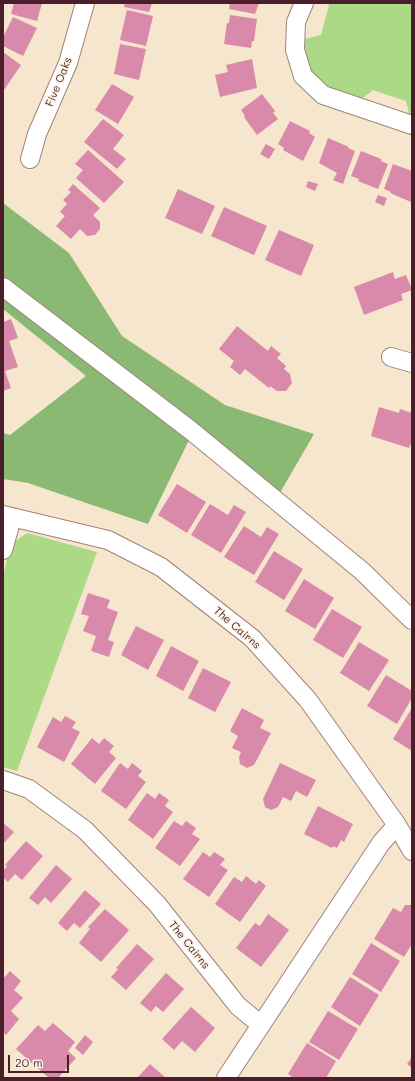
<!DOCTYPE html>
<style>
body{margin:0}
#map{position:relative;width:415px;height:1081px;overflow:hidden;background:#f6e6cd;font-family:Mali,sans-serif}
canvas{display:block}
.frame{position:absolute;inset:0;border:4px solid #4a1f2b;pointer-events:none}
.scale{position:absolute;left:8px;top:1055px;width:61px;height:18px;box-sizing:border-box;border:2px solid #4a1f2b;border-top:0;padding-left:5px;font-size:12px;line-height:14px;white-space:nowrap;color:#4a1f2b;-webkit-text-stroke:3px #fcf5e5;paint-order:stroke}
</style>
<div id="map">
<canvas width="415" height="1081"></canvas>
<div class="frame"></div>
<div class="scale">20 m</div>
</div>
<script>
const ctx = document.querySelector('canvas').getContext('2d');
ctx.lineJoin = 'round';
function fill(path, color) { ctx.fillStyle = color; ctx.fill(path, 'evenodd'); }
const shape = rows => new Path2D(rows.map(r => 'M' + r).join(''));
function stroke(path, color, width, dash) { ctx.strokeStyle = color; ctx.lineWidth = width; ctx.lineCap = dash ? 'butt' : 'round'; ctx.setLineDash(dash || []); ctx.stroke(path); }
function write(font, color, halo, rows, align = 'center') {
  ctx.font = font + ' Mali,sans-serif'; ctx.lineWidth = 3; ctx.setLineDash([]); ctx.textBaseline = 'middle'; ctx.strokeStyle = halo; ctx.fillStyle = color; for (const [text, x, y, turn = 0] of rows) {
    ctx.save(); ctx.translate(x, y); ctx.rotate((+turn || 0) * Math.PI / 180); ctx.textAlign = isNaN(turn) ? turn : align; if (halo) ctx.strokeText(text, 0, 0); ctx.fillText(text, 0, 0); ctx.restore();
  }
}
fill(shape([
 [327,3,412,3,412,118,410,117,406,101,373,90,360,100,325,87,310,70,305,52,305,39,321,35,329,5],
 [27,533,97,552,17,771,3,767,3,576,11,544]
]), '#acd986');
fill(shape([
 [3,203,69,253,122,336,225,405,314,434,274,503,191,436,148,524,28,483,3,479,3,433,10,435,86,376,3,309]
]), '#89b973');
fill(shape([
 [14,3,42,3,37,21,11,14],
 [125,3,152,3,149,12,124,7],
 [230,3,259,3,255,14,229,9],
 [127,10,153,16,146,46,120,40],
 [230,15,257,19,254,41,252,41,251,48,224,44,227,23,229,23],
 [13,17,37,28,23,56,3,46,3,37],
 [120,44,146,49,139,80,114,74],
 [3,52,21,65,4,90,3,90],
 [252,59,257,88,220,97,215,75,228,72,226,65],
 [112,84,134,97,118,124,95,110],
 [262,94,275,111,273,113,278,119,257,135,244,117,245,116,241,110],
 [103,119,124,135,113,149,126,159,117,169,84,142],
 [290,121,310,131,309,133,315,137,303,161,283,150,284,148,278,144],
 [328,138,349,147,348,148,355,151,343,184,333,180,337,173,319,163],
 [266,144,275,149,269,159,260,154],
 [88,150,124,182,104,203,76,178,83,170,75,164],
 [361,151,381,159,381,161,388,164,378,189,358,181,359,179,351,176],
 [393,164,412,171,411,202,390,193,391,192,384,189],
 [308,181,318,184,315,191,306,187],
 [73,184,100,208,93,215,100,222,100,229,95,235,87,236,80,229,71,239,56,226,65,216,60,212,67,204,63,200,71,192,68,190],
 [178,189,215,206,202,234,165,218],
 [378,195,387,198,384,206,375,202],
 [224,207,267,226,254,255,211,236],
 [279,230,314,245,301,276,265,260],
 [393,272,395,279,406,275,412,290,401,294,403,300,364,315,354,287],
 [11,319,18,338,9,341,18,367,5,371,11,388,3,391,3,322],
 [237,326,268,351,271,346,281,354,277,358,286,366,284,369,290,374,292,383,286,391,277,391,270,386,269,388,245,369,240,375,230,367,234,361,219,349],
 [379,407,399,413,400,409,412,413,412,441,409,448,371,436],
 [177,484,206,502,187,533,158,515],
 [210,504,228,515,234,505,246,512,221,553,191,535],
 [244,526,261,537,267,527,279,534,254,575,224,557],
 [274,551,303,569,284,600,255,582],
 [304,579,334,598,315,629,285,611],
 [88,593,110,600,107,608,118,612,108,640,114,642,109,657,91,651,96,636,83,631,89,616,81,614],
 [332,609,362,627,343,658,313,640],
 [136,626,164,640,148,670,121,655],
 [359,642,389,660,369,691,340,673],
 [171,646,199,661,183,691,156,676],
 [203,668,231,682,215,712,188,698],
 [386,675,412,691,412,698,397,724,367,706],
 [242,708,264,720,260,728,271,733,254,765,247,768,240,764,239,757,241,752,232,748,238,736,230,731],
 [412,708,412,751,393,739],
 [65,716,76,722,72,728,80,732,64,762,37,747,53,717,61,722],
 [92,738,99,744,104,738,114,746,109,752,116,758,95,784,71,764],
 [120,763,128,769,132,763,142,771,138,776,146,782,126,809,101,791],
 [280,763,316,780,307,797,296,791,291,801,283,797,278,807,271,810,265,807,263,799],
 [147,793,155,799,159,793,169,800,165,806,173,812,153,839,128,820],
 [318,806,353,824,344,842,341,840,337,848,333,846,332,848,304,834],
 [174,821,182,826,186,821,196,828,192,834,200,839,180,866,155,848],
 [3,823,14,832,3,844],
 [26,841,43,856,22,880,15,874,8,882,3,877,3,871,7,866,5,865],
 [203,852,210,857,214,852,225,859,220,865,228,870,209,897,183,879],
 [56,865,72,879,51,903,45,897,38,905,29,898],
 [246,876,256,884,259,880,266,886,240,922,215,904,234,877,242,882],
 [85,890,101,904,80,928,74,923,67,931,58,923],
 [405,905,412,905,412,944,404,957,374,939,393,908,401,912],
 [105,909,129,930,101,962,79,943,90,929,88,927],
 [268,914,289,930,261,967,236,948,255,923,260,926],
 [371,943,400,961,381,992,352,974],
 [137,944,154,959,126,990,111,977,118,969,116,968],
 [10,971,21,981,14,990,23,998,11,1011,19,1019,6,1035,3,1032,3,979],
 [166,973,184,989,163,1012,156,1006,151,1012,140,1003],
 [350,977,379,995,360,1026,331,1007],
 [191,1007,215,1028,195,1052,182,1041,174,1050,162,1039],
 [328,1011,358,1029,339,1060,309,1042],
 [53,1023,75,1042,68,1051,76,1058,58,1078,49,1078,16,1049,38,1025,45,1031],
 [85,1035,93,1042,83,1055,75,1048],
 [307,1043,336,1061,326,1078,294,1078,288,1074],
 [412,1057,412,1068,407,1064],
 [150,1064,166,1078,137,1078]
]), '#d989a9');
const minor = shape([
 [304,3,296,22,295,50,303,76,323,95,412,125],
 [30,159,37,134,68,63,85,3],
 [3,287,189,429,362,571,412,620],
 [391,357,412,363],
 [3,515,108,540,161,567,252,638,308,700,397,825,412,851],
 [3,550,12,518],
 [3,780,29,789,85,830,157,904,238,1006,261,1025],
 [226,1078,381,843,397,825]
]);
stroke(minor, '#a0827c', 20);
stroke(minor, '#fff', 18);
write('11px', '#4a1f2b', '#fcf5e5', [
 ["Five Oaks",59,82,-68],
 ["The Cairns",237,628,41],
 ["The Cairns",189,945,51]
]);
</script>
